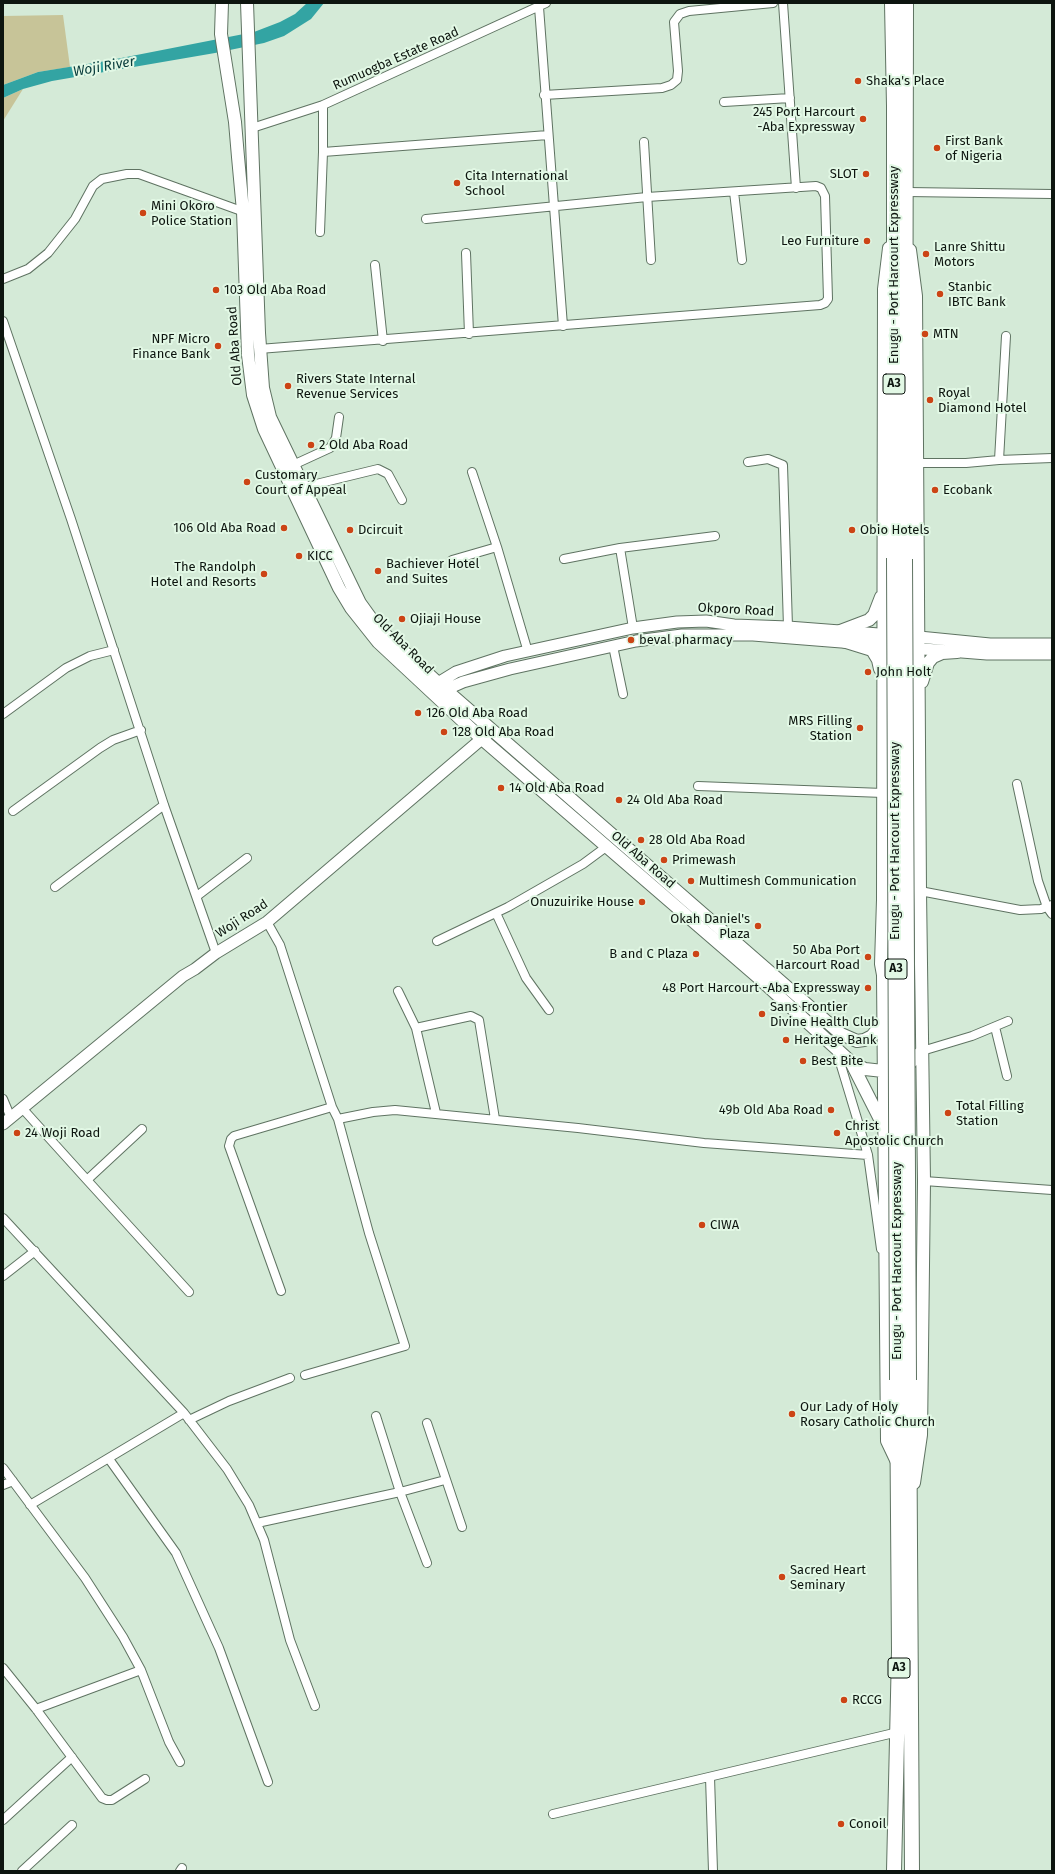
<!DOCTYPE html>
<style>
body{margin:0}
#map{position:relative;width:1055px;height:1874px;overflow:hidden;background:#d4ead7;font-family:"Fira Sans",sans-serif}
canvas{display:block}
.frame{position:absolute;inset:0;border:4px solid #0d150f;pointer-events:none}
</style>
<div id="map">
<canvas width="1055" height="1874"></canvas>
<div class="frame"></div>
</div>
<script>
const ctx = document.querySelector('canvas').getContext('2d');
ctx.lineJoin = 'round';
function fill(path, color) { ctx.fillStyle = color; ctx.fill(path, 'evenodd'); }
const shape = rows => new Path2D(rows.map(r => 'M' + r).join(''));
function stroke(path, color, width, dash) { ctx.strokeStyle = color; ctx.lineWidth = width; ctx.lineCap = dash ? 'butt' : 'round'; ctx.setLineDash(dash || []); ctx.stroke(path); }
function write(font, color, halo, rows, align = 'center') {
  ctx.font = font + ' "Fira Sans",sans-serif'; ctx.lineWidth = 4; ctx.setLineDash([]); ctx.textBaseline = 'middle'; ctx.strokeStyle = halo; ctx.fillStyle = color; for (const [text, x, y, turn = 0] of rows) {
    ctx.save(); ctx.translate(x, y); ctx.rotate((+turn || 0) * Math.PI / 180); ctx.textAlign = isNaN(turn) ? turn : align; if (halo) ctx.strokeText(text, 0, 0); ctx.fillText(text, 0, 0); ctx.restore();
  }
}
fill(shape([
 [63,15,70,67,38,72,3,85,3,16],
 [23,89,3,121,3,98]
]), '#c7c498');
fill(shape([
 [307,3,324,3,311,19,284,36,264,43,215,53,52,81,23,89,3,98,3,85,38,72,106,61,254,32,280,22,295,14]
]), '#33a4a3');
const street = shape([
 [783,3,796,188],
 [539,7,563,326],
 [544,95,662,88,671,85,677,80,678,71,674,22,680,14,689,11,773,3],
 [724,102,790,98],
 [252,128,323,105,546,3],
 [644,142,651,260],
 [323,152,548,135],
 [734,192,742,260],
 [907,192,1052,194],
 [320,232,323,152,323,105],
 [466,253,469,334],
 [375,265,383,341],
 [3,279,28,269,48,253,75,219,93,186,102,179,127,174,139,174,247,213],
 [3,321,71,519,164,805,216,953],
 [259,349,820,305,825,303,828,299,825,196,821,188,816,186,647,197,426,219],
 [999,460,1006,336],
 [748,462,768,459,783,465,788,627],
 [917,463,966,463,999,460,1052,458],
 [293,465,330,448,336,438,339,417],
 [472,472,497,547,528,652],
 [304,487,378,469,388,474,402,500],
 [620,548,633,628],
 [564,559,620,548,715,536],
 [452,560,497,547],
 [613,646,623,694],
 [3,714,66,668,90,656,114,650],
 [1017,784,1038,881,1047,907,1052,914],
 [698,786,883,793],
 [13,811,100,748,113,740,141,730],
 [55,887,164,805],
 [920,891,1020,910,1041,909,1052,905],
 [197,896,247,858],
 [496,913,526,978,549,1010],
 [267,922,280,945,332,1107,338,1119,369,1233,405,1346,305,1375],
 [437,941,508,907,583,864,606,847],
 [398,991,416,1028,436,1113],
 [995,1027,1007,1076],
 [416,1028,471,1016,479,1020,495,1119],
 [836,1049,868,1155,881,1249],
 [922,1051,972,1036,1008,1021],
 [3,1099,11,1118],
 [22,1108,87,1180,142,1129],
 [338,1119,373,1112,395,1110,578,1128,704,1143,868,1155],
 [87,1180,189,1292],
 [924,1181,1052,1190],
 [3,1218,184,1413,227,1469,249,1505,264,1540,290,1640,315,1706],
 [3,1276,35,1251],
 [281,1291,229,1146,231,1139,234,1136,332,1107],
 [376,1416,400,1492,427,1563],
 [189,1420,229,1401,290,1378],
 [427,1423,462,1527],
 [109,1459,176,1553,219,1648,268,1782],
 [3,1468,85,1578,123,1637,141,1670,169,1742,180,1762],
 [3,1485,13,1481],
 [30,1505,184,1413],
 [257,1523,400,1492,445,1480],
 [3,1668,36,1709,102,1798,107,1800,112,1800,145,1779],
 [36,1709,141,1670],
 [710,1777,713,1871],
 [553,1814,898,1732],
 [3,1820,72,1757],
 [22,1871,72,1825],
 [180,1871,182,1868]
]);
const secondary = shape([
 [909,636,990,644,1052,644],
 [911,648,987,654,1052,654],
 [433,688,438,683,456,672,505,656,633,628,677,622,706,621,734,625,788,627,892,635],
 [440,695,454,686,463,682,510,669,636,641,682,635,753,635,892,646],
 [3,1124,183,976,195,969,216,953,267,922,491,731]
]);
const primary = shape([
 [222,3,221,34,235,122,238,157,243,211,248,355,253,395,264,429,339,588,351,608,378,642,482,739,760,979,851,1062,865,1069,883,1071,909,1064,922,1051],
 [247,3,259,333,263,388,270,417,360,603,378,628,438,683,841,1034,857,1041,864,1040,872,1036,883,1022],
 [889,248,884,289,883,900,881,964,883,975,887,1441,897,1462],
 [910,250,916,296,920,891,924,1181,921,1435,914,1483],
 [840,631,869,620,874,615,881,597],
 [843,641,872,650,878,660,880,669],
 [922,682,928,663,933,657,942,653,957,652],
 [851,1062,883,1125]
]);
const highway = shape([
 [892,3,894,106,894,558],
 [905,559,906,3],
 [909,1380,912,1871],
 [894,1871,899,1652,897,1380]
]);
stroke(street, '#5f7362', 10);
stroke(secondary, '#5f7362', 13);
stroke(primary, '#5f7362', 14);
stroke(highway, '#5f7362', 16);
stroke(street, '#fff', 8);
stroke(secondary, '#fff', 11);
stroke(primary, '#fff', 12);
stroke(highway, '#fff', 14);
const highwayBridge = shape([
 [894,558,897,1380],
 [905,559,909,1380]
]);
stroke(highwayBridge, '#5f7362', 16, []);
stroke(highwayBridge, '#fff', 14);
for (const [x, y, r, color] of [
 [858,81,4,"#cc4415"],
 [863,119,4,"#cc4415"],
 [937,148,4,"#cc4415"],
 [866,174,4,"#cc4415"],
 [457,183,4,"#cc4415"],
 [143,213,4,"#cc4415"],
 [867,241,4,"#cc4415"],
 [926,254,4,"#cc4415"],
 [216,290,4,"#cc4415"],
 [940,294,4,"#cc4415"],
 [925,334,4,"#cc4415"],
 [218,346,4,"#cc4415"],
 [288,386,4,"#cc4415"],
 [930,400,4,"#cc4415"],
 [311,445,4,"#cc4415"],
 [247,482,4,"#cc4415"],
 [935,490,4,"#cc4415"],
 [284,528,4,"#cc4415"],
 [350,530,4,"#cc4415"],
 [852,530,4,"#cc4415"],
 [299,556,4,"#cc4415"],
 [378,571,4,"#cc4415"],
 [264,574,4,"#cc4415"],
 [402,619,4,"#cc4415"],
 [631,640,4,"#cc4415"],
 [868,672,4,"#cc4415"],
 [418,713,4,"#cc4415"],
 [860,728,4,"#cc4415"],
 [444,732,4,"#cc4415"],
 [501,788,4,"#cc4415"],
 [619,800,4,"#cc4415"],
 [641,840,4,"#cc4415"],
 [664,860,4,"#cc4415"],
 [691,881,4,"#cc4415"],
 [642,902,4,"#cc4415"],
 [758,926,4,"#cc4415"],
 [696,954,4,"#cc4415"],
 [868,957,4,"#cc4415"],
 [868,988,4,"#cc4415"],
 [762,1014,4,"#cc4415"],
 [786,1040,4,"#cc4415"],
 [803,1061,4,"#cc4415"],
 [831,1110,4,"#cc4415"],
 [948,1113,4,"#cc4415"],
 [17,1133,4,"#cc4415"],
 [837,1133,4,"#cc4415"],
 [702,1225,4,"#cc4415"],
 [792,1414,4,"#cc4415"],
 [782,1577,4,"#cc4415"],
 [844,1700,4,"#cc4415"],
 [841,1824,4,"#cc4415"]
]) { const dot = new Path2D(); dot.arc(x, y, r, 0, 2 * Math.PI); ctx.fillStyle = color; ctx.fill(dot); stroke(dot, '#e2f8e5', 1.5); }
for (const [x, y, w] of [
 [894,384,22],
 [896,969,22],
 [899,1668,22]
]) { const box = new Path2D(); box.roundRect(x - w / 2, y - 10, w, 20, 3); ctx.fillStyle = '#e2f8e5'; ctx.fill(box); stroke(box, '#0d150f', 1); }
write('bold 12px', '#0d150f', null, [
 ["A3",894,384],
 ["A3",896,969],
 ["A3",899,1668]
]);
write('13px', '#0d150f', '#e2f8e5', [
 ["Rumuogba Estate Road",396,59,-24],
 ["Enugu - Port Harcourt Expressway",894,265,-90],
 ["Old Aba Road",235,346,-94],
 ["Okporo Road",736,610,3],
 ["Old Aba Road",403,644,45],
 ["Enugu - Port Harcourt Expressway",895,841,-90],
 ["Old Aba Road",643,860,41],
 ["Woji Road",242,919,-33],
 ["Enugu - Port Harcourt Expressway",897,1261,-90]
]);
write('13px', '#0d150f', '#e2f8e5', [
 ["Shaka's Place",866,81],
 ["245 Port Harcourt",855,112,"right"],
 ["-Aba Expressway",855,127,"right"],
 ["First Bank",945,141],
 ["of Nigeria",945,156],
 ["SLOT",858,174,"right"],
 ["Cita International",465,176],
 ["School",465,191],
 ["Mini Okoro",151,206],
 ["Police Station",151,221],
 ["Leo Furniture",859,241,"right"],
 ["Lanre Shittu",934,247],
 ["Motors",934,262],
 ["Stanbic",948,287],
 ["IBTC Bank",948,302],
 ["103 Old Aba Road",224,290],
 ["MTN",933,334],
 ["NPF Micro",210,339,"right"],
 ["Finance Bank",210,354,"right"],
 ["Rivers State Internal",296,379],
 ["Revenue Services",296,394],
 ["Royal",938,393],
 ["Diamond Hotel",938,408],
 ["2 Old Aba Road",319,445],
 ["Customary",255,475],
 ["Court of Appeal",255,490],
 ["Ecobank",943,490],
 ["106 Old Aba Road",276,528,"right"],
 ["Dcircuit",358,530],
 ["Obio Hotels",860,530],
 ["KICC",307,556],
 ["Bachiever Hotel",386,564],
 ["and Suites",386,579],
 ["The Randolph",256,567,"right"],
 ["Hotel and Resorts",256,582,"right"],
 ["Ojiaji House",410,619],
 ["beval pharmacy",639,640],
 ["John Holt",876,672],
 ["126 Old Aba Road",426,713],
 ["MRS Filling",852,721,"right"],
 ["Station",852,736,"right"],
 ["128 Old Aba Road",452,732],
 ["14 Old Aba Road",509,788],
 ["24 Old Aba Road",627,800],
 ["28 Old Aba Road",649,840],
 ["Primewash",672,860],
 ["Multimesh Communication",699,881],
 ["Onuzuirike House",634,902,"right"],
 ["Okah Daniel's",750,919,"right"],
 ["Plaza",750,934,"right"],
 ["50 Aba Port",860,950,"right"],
 ["Harcourt Road",860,965,"right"],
 ["B and C Plaza",688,954,"right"],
 ["48 Port Harcourt -Aba Expressway",860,988,"right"],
 ["Sans Frontier",770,1007],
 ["Divine Health Club",770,1022],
 ["Heritage Bank",794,1040],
 ["Best Bite",811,1061],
 ["Total Filling",956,1106],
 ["Station",956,1121],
 ["49b Old Aba Road",823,1110,"right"],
 ["Christ",845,1126],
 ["Apostolic Church",845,1141],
 ["24 Woji Road",25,1133],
 ["CIWA",710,1225],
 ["Our Lady of Holy",800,1407],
 ["Rosary Catholic Church",800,1422],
 ["Sacred Heart",790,1570],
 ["Seminary",790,1585],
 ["RCCG",852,1700],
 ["Conoil",849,1824]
], 'left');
write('italic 14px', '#073b3b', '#e2f8e5', [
 ["Woji River",104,67,-10]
]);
</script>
